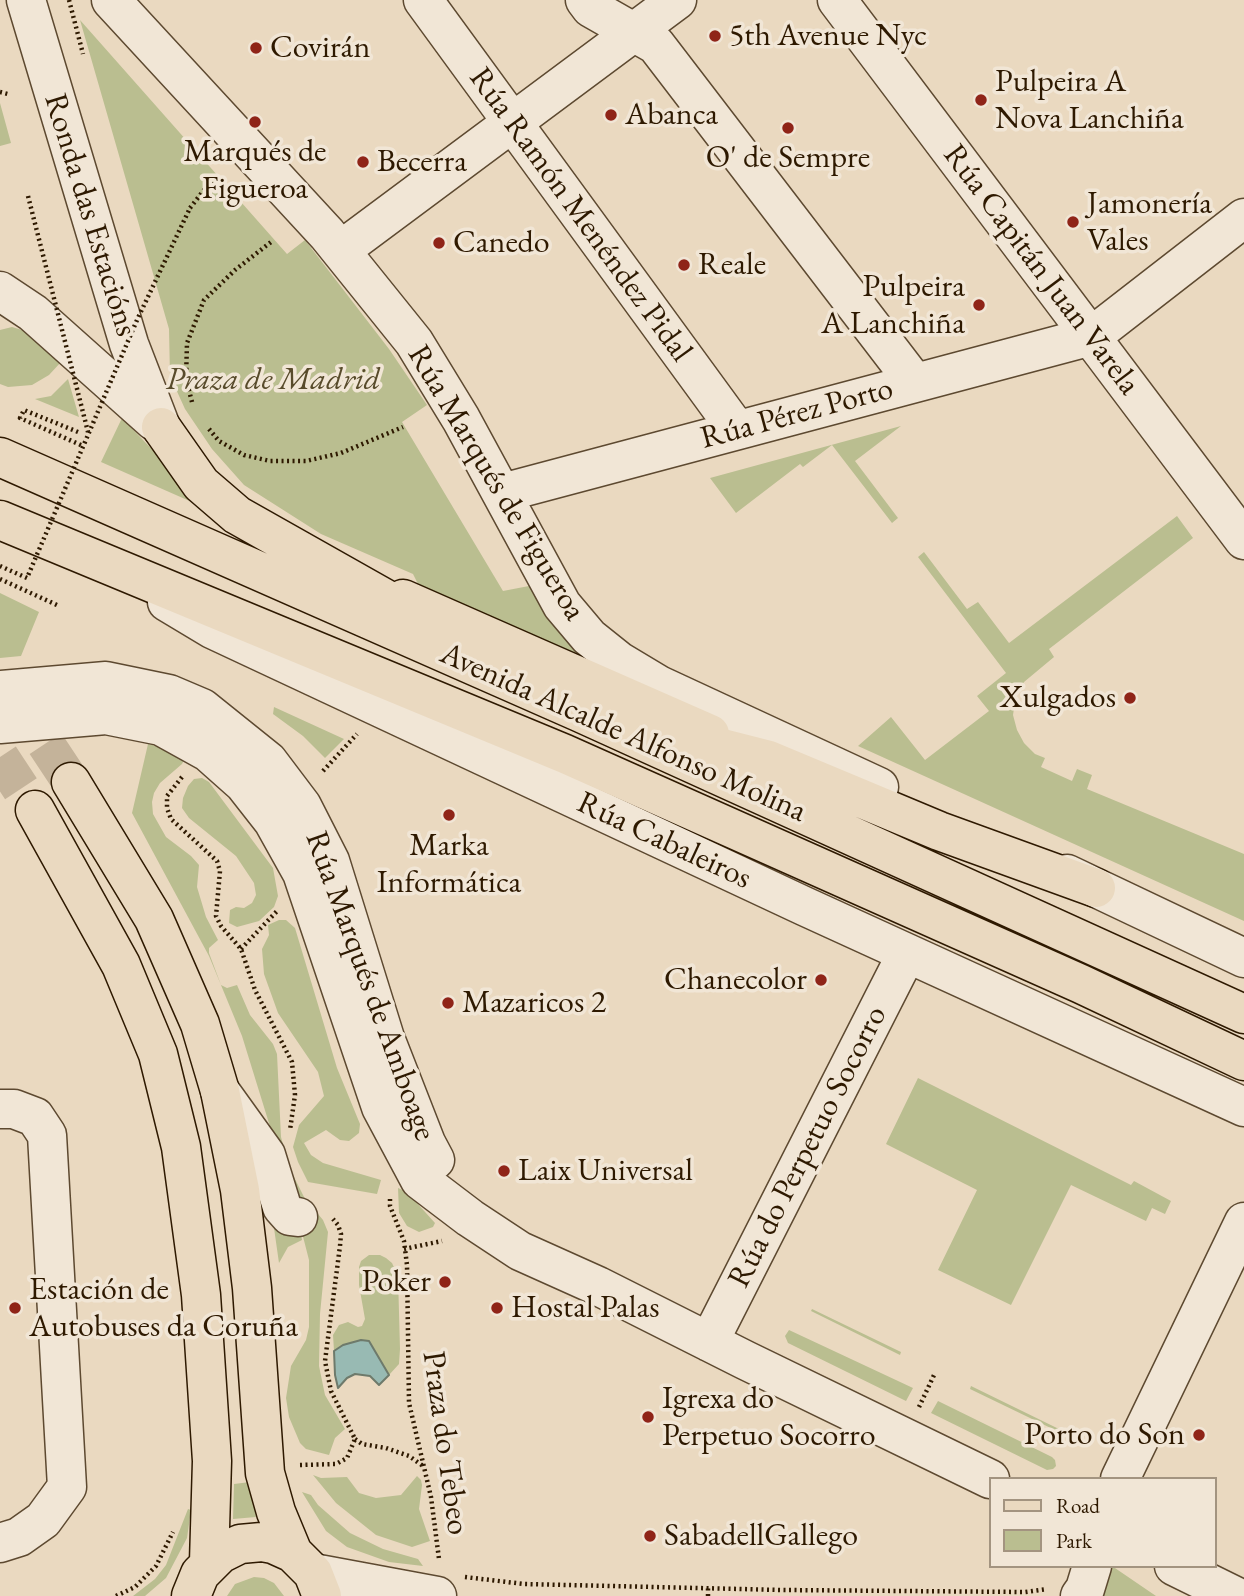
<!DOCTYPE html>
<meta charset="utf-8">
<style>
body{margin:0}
#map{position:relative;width:1244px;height:1596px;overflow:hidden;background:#ead9c0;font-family:"EB Garamond",serif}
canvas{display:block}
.legend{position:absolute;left:989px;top:1477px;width:228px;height:91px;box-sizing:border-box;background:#f1e6d6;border:2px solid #a39480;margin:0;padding:9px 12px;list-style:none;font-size:21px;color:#2e1900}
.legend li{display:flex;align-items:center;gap:14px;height:35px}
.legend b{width:35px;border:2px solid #a39480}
</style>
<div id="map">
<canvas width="1244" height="1596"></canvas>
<ul class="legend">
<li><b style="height:9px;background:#ead9c0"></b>Road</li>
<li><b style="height:19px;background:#babe90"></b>Park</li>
</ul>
</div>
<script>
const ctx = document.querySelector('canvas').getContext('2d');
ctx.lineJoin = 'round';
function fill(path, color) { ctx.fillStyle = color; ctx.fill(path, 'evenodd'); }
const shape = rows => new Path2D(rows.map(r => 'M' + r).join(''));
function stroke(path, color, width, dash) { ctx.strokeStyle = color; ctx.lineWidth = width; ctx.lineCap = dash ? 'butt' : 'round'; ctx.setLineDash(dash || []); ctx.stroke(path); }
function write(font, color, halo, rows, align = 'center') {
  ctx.font = font + ' "EB Garamond",serif'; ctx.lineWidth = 7; ctx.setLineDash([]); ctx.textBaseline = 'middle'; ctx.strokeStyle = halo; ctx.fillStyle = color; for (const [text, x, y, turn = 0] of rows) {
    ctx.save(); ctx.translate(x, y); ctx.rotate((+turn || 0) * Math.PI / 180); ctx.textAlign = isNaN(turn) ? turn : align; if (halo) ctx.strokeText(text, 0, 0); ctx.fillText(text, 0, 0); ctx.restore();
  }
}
fill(shape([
 [80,20,287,254,305,240,389,349,427,405,402,422,503,591,529,586,570,636,623,680,424,596,413,574,321,534,244,485,212,449,185,409,170,376,169,329],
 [0,103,11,143,0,146],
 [12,327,36,334,61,362,49,375,32,385,8,387,0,384,0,330],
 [68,379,79,417,35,399,51,396],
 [122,418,210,510,101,462],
 [901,426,855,461,898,518,892,523,832,445,803,467,800,464,736,513,710,478],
 [1177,516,1193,538,1049,649,1054,657,1024,682,1016,695,1013,715,1017,730,1024,743,1035,754,1045,758,1041,767,1072,781,1077,769,1092,775,1087,789,1244,854,1244,921,858,746,891,717,925,760,989,711,977,696,1006,673,918,557,924,552,967,609,978,602,1009,643],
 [0,593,39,612,21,656,0,658],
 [274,707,344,739,325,758,303,736,273,714],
 [148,744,181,751,185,758,182,764,160,783,154,793,152,802,153,814,166,837,191,856,199,865,197,887,206,917,218,940,209,948,209,953,221,985,227,988,237,985,250,1015,273,1044,277,1054,281,1137,289,1167,304,1197,323,1220,328,1232,320,1314,319,1366,325,1395,345,1429,335,1438,329,1455,306,1449,300,1443,289,1417,286,1398,291,1366,306,1340,309,1327,309,1260,298,1217,242,1036,209,956,132,813],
 [202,778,209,782,273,868,278,896,274,907,259,921,237,927,229,923,230,910,236,907,244,908,252,903,256,895,254,883,236,856,189,818,182,808,183,798,188,786,194,779],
 [279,920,286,920,295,928,337,1068,360,1124,359,1133,349,1141,340,1140,326,1130,304,1143,311,1155,323,1163,381,1180,377,1194,308,1182,298,1162,293,1147,299,1125,324,1096,318,1072,278,1013,264,974,262,949,269,935,268,925],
 [918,1078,1131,1185,1134,1181,1171,1201,1165,1214,1152,1208,1146,1221,1071,1185,1011,1305,938,1270,977,1190,886,1144],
 [398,1188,407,1192,435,1223,433,1227,419,1232,407,1226,399,1213],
 [272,1214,300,1229,302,1240,288,1247,279,1263],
 [369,1255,380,1255,386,1258,392,1263,398,1276,400,1349,399,1364,389,1375,369,1341,343,1345,334,1351,333,1335,339,1325,348,1322,358,1327,362,1326,365,1319,359,1285,359,1267,361,1261],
 [812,1309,901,1352,900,1355,811,1311],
 [789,1330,913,1388,906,1401,788,1343,785,1336],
 [971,1386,1061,1430,1059,1432,970,1389],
 [938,1401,1052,1457,1055,1460,1056,1466,1053,1469,1047,1470,931,1413],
 [313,1475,321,1478,347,1477,359,1493,376,1498,401,1495,417,1476,421,1480,422,1485,419,1509,430,1541,412,1547,376,1535,336,1503],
 [250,1482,256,1517,233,1519,234,1484],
 [302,1492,311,1495,318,1505,350,1533,383,1549,418,1559,423,1566,389,1562,347,1547,326,1531],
 [188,1509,191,1510,187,1538,166,1578,145,1596,133,1596,155,1579,166,1565],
 [1109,1566,1112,1566,1156,1596,1100,1596],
 [254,1577,264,1578,274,1583,284,1596,227,1596,235,1584]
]), '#babe90');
const water = shape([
 [361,1340,369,1341,389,1375,379,1385,370,1376,355,1374,347,1378,338,1388,335,1375,334,1351,343,1345,361,1340]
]);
fill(water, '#98bab3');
stroke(water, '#6e7a6b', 2);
stroke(shape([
 [14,696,71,782],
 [0,757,35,810]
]), '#c4b39a', 38, [38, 19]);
const minor = shape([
 [26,0,129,344,161,427],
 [111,0,327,234,414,342,461,419,562,605,589,637,619,661,659,685,879,787],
 [423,0,737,430],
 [585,0,591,8,656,45,915,383],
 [837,0,1244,540],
 [341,250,677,0],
 [0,291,33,313,154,421],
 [502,493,1092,336,1244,218],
 [167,602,212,629,804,906,1244,1107],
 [0,690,106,681,169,694,202,708,268,761,302,806,330,861,385,1038,426,1143,435,1160],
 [0,724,106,715,161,726,208,752,244,784,273,821,302,873,381,1107,420,1180,470,1218,520,1251,598,1286,745,1360,990,1479],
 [1067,874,1244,958],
 [220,1091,266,1155,282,1207,290,1216,298,1217],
 [0,1109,14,1109,35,1117,47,1135,67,1487,43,1520,19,1537,0,1543],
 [709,1342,907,953],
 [1120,1479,1244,1222],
 [1174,1566,1235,1596],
 [313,1573,437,1596],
 [1080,1596,1085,1589,1092,1566]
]);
const major = shape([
 [71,782,154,919,200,1024,220,1091,240,1190,252,1288,265,1473,276,1512,293,1553],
 [35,810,121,965,158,1054,181,1147,201,1295,212,1461,209,1562],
 [191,1596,200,1574,220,1554,240,1544,262,1542,273,1544,293,1553,313,1573,322,1596]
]);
const highway = shape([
 [161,427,201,484,237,515,423,620],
 [0,457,579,712,1244,1014],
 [0,520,565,754,1081,984,1244,1061],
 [403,599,710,734],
 [675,736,769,760,939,831,1096,888]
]);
stroke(minor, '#5d4930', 41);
stroke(major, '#2e1900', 41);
stroke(highway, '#2e1900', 41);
stroke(shape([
 [69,0,83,54],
 [0,92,8,94],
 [190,208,204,190,217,182],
 [192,402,186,379,187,343,204,300,235,270,271,242],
 [209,429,219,441,244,455,270,461,306,461,341,453,403,427],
 [78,432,24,410,20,418,83,446],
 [0,579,57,605],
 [323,771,357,734],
 [182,777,167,796,167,808,171,819,217,861,220,871,216,916,221,926,241,949,255,990,292,1062,295,1095,290,1130],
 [241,949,278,910],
 [390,1199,390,1206,404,1241,407,1265,409,1403,431,1497,439,1559],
 [404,1249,442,1241],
 [919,1407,935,1373],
 [355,1439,362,1444,386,1448,409,1456,423,1466],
 [300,1465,336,1464,347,1458,355,1439,331,1391,325,1361,340,1246,341,1234,338,1225,333,1219],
 [465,1577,524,1584,783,1590,1025,1592,1047,1589],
 [116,1596,135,1587,156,1566,173,1532],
 [708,1596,708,1588]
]), '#2e1900', 4.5, [2, 3.5]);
stroke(minor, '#f1e6d6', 38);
stroke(major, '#ead9c0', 38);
stroke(highway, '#ead9c0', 38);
stroke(shape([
 [28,196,88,432],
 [0,566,27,578,137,320,190,208]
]), '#2e1900', 4.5, [2, 3.5]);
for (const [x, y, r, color] of [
 [715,36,7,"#8f2418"],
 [256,48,7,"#8f2418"],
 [981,100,7,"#8f2418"],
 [611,115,7,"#8f2418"],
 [255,122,7,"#8f2418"],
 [788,128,7,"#8f2418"],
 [363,162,7,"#8f2418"],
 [1073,222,7,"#8f2418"],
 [439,243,7,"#8f2418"],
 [684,265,7,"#8f2418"],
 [979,305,7,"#8f2418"],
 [1130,698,7,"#8f2418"],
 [449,815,7,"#8f2418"],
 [821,980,7,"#8f2418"],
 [448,1003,7,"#8f2418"],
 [504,1171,7,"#8f2418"],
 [445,1282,7,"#8f2418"],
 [15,1308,7,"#8f2418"],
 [497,1308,7,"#8f2418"],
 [648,1417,7,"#8f2418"],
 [1199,1435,7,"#8f2418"],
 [650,1536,7,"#8f2418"]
]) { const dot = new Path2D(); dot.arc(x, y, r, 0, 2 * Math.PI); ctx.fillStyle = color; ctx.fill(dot); stroke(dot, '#f1e6d6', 2.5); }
write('32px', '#2e1900', '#f1e6d6', [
 ["5th Avenue Nyc",729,36],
 ["Covirán",270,48],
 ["Pulpeira A",995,82],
 ["Nova Lanchiña",995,119],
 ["Abanca",625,115],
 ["Marqués de",255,152,"center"],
 ["Figueroa",255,189,"center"],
 ["O' de Sempre",788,158,"center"],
 ["Becerra",377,162],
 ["Jamonería",1087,204],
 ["Vales",1087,241],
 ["Canedo",453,243],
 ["Reale",698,265],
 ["Pulpeira",965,287,"right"],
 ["A Lanchiña",965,324,"right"],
 ["Xulgados",1116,698,"right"],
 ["Marka",449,846,"center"],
 ["Informática",449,883,"center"],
 ["Chanecolor",807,980,"right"],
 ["Mazaricos 2",462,1003],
 ["Laix Universal",518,1171],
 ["Poker",431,1282,"right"],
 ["Estación de",29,1290],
 ["Autobuses da Coruña",29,1327],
 ["Hostal Palas",511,1308],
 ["Igrexa do",662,1399],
 ["Perpetuo Socorro",662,1436],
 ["Porto do Son",1185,1435,"right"],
 ["SabadellGallego",664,1536]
], 'left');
write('32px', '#2e1900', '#f1e6d6', [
 ["Ronda das Estacións",90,215,73],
 ["Rúa Ramón Menéndez Pidal",580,215,54],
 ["Rúa Capitán Juan Varela",1041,270,53],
 ["Rúa Pérez Porto",797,414,-15],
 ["Rúa Marqués de Figueroa",496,483,59],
 ["Avenida Alcalde Alfonso Molina",623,733,24],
 ["Rúa Cabaleiros",664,841,25],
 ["Rúa Marqués de Amboage",370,986,70],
 ["Rúa do Perpetuo Socorro",808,1147,-63],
 ["Praza do Tebeo",445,1443,82]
]);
write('italic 32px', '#584b2b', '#f1e6d6', [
 ["Praza de Madrid",273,380]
]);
</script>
